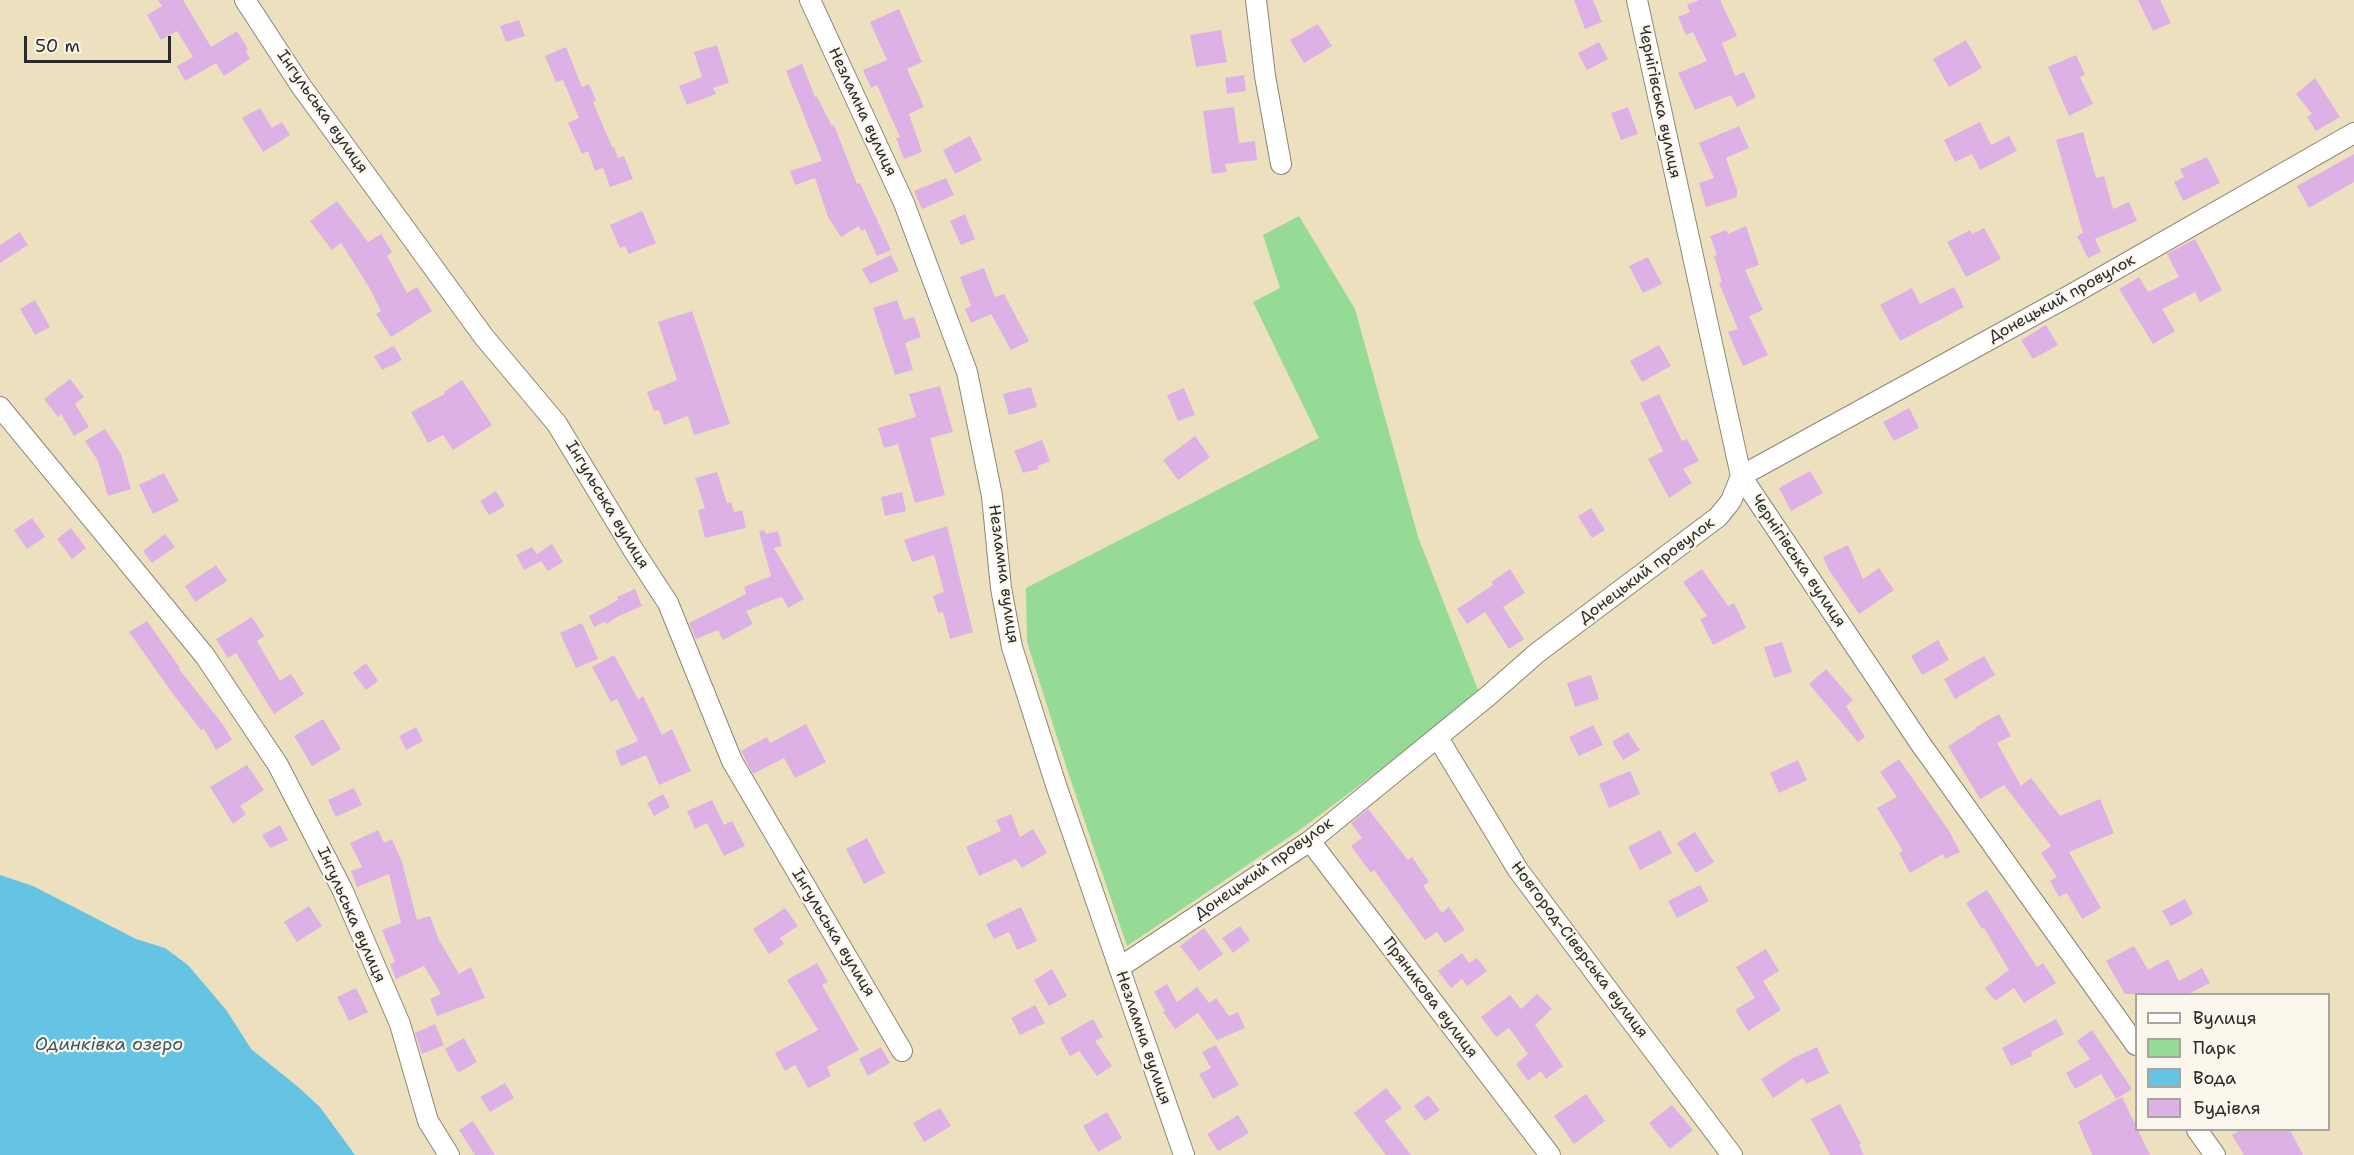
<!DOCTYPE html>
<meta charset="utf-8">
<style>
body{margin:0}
#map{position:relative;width:2354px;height:1155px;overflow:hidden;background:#ede0be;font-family:"Shantell Sans",sans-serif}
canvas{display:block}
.legend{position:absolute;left:2135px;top:993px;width:195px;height:138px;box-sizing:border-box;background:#fbf7ec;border:2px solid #a8a59f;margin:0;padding:8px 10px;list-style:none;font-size:18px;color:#2b2b2b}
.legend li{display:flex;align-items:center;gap:12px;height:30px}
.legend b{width:30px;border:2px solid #a8a59f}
.scale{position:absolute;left:24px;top:36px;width:147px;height:27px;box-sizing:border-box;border:3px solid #2b2b2b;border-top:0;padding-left:8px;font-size:18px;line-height:21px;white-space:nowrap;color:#2b2b2b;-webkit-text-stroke:4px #fbf7ec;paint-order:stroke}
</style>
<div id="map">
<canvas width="2354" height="1155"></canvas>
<ul class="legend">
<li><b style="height:8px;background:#fff"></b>Вулиця</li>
<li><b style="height:16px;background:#95db95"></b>Парк</li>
<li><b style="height:16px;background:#65c4e4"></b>Вода</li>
<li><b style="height:16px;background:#deb1e6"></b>Будівля</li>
</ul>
<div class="scale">50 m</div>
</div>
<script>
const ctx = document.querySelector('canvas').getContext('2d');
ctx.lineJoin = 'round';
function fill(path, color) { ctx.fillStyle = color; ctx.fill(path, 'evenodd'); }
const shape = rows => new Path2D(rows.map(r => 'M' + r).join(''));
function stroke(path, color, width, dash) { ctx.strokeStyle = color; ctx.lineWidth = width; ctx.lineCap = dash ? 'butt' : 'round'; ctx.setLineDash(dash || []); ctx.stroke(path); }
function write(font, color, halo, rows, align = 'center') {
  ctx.font = font + ' "Shantell Sans",sans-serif'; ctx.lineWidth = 4.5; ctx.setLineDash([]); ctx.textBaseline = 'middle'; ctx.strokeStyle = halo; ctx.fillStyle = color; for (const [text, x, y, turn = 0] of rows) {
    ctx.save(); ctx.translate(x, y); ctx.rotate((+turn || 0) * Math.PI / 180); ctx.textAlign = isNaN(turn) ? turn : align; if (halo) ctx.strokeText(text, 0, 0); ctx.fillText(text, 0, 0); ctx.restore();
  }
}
fill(shape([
 [1299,216,1355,309,1418,537,1480,695,1301,829,1127,946,1068,772,1027,642,1026,588,1319,438,1253,302,1280,288,1263,235]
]), '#95db95');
fill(shape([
 [0,875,33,886,136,939,165,948,188,965,227,1011,251,1049,297,1086,320,1107,355,1155,0,1155]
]), '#65c4e4');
fill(shape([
 [158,0,183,0,211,47,237,31,248,49,246,51,250,59,224,76,216,63,185,81,177,66,193,57,177,31,161,40,147,15,162,6],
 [1574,0,1593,0,1602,22,1585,29],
 [1699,0,1720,0,1737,36,1722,43,1735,76,1744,72,1756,97,1737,107,1731,95,1695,110,1678,73,1707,61,1693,32,1686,35,1678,17,1690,12,1687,5],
 [2138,0,2160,0,2171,23,2153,31],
 [899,9,922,62,907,69,924,107,909,114,922,152,904,159,896,138,900,137,877,85,871,88,863,70,887,60,870,22],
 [519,20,525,36,506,42,500,26],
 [1318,24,1332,46,1304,63,1290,40],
 [1221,30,1227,62,1196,67,1190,35],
 [1966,40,1982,68,1949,87,1933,59],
 [1599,42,1608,59,1587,70,1578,53],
 [717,45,729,83,713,88,716,94,687,105,679,86,702,77,694,52],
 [566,47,582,87,589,84,596,100,593,102,612,147,614,147,618,158,624,156,633,179,610,187,603,168,595,171,588,151,582,154,568,123,579,118,563,80,556,82,545,56],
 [2076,55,2085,75,2080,77,2093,104,2069,116,2048,67],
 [802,64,815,97,817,97,832,126,834,125,857,184,860,183,891,250,877,256,865,229,861,231,859,226,841,237,828,217,815,178,795,185,790,171,822,161,786,71],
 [1244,75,1246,91,1227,94,1225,78],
 [2315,78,2340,117,2316,131,2307,117,2312,114,2296,94],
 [1234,107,1239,143,1255,141,1257,160,1225,164,1227,172,1212,174,1203,111],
 [1628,107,1638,134,1621,140,1611,113],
 [260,108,272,128,282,122,290,135,263,152,242,118],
 [1980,122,1991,145,2009,136,2017,151,1980,170,1972,154,1955,162,1944,140],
 [1739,126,1749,148,1726,158,1737,190,1737,197,1706,207,1699,183,1714,178,1699,143],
 [2083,132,2096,178,2104,176,2113,209,2129,202,2137,221,2095,239,2101,252,2088,258,2077,236,2083,233,2056,140],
 [970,136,982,160,955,174,943,150],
 [2354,154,2354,182,2309,208,2297,186],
 [2207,157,2220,183,2183,201,2174,182,2184,177,2180,169],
 [946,178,954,195,922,209,914,191],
 [337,201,368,242,381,234,392,252,387,256,407,293,417,287,432,311,391,337,376,314,381,311,369,287,341,243,332,250,310,221],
 [642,211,656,243,629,254,625,246,620,248,610,225],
 [965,214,975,239,961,245,950,221],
 [1746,226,1759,265,1745,270,1763,310,1749,316,1768,355,1743,366,1728,332,1738,329,1719,283,1722,282,1714,256,1717,255,1710,236,1726,230,1728,234],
 [1984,228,2001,259,1966,277,1947,242,1970,230,1972,234],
 [20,232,28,245,0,263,0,245],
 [2195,239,2222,290,2200,302,2195,292,2162,309,2175,331,2153,344,2119,289,2139,277,2148,292,2179,277,2167,254],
 [891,255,899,271,870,284,862,269],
 [1648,257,1662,284,1643,293,1629,266],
 [984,268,995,297,1004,294,1029,341,1011,350,991,314,971,323,965,309,971,306,960,277],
 [1954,287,1964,307,1900,341,1880,305,1912,288,1920,304],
 [35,300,50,327,35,335,20,309],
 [897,300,904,320,914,317,921,337,905,343,913,370,895,375,873,308],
 [692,311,730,424,694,435,688,416,664,425,659,410,654,411,647,392,677,380,658,322],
 [2046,325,2058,345,2033,359,2021,340],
 [1659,345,1671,366,1642,382,1630,361],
 [394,346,402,360,382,370,374,356],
 [70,379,84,397,75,404,89,427,74,436,61,414,58,417,44,399],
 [462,380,492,425,453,450,443,435,428,443,411,412,445,394,444,392],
 [940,386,953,432,930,438,945,495,915,503,898,444,884,448,878,428,916,417,909,394],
 [1031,387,1037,407,1009,415,1003,394],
 [1184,388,1195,415,1178,421,1167,395],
 [1659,394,1682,441,1687,439,1699,461,1683,469,1692,483,1669,498,1648,459,1663,451,1640,403],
 [1909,408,1919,428,1894,441,1883,422],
 [105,429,121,454,131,489,108,496,98,461,85,441],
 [1195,436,1210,457,1178,480,1163,460],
 [1042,440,1050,461,1038,466,1039,469,1023,473,1014,451],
 [1810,471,1823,493,1791,511,1779,488],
 [717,472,727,503,731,502,734,512,742,510,746,528,705,538,698,510,705,508,695,478],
 [164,473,179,501,153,514,139,485],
 [496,491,505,506,489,515,480,501],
 [902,492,906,511,885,516,881,497],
 [1591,508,1605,530,1592,538,1578,516],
 [32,518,45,537,27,549,14,530],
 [947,526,973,632,950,639,943,612,938,613,933,596,944,592,934,555,912,562,904,540],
 [71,528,86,548,72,559,57,539],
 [764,530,766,534,778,531,782,546,774,548,804,599,788,608,782,597,775,599,746,611,753,624,723,640,718,630,696,639,689,623,746,594,744,587,771,576,759,532],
 [165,534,175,547,152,563,143,551],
 [552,544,563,562,548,571,541,561,524,570,516,555,532,547,537,554],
 [1848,545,1863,579,1879,568,1894,590,1859,614,1829,570,1823,557],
 [216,565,227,581,195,602,185,586],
 [1510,569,1525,593,1503,607,1524,639,1509,649,1485,612,1467,624,1457,609,1493,585,1491,582],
 [1702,569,1728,606,1734,603,1746,628,1713,645,1700,619,1707,616,1683,582],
 [635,589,642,606,619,616,606,624,604,622,594,627,589,616,618,600,617,597],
 [252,617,264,636,257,641,280,681,291,674,304,694,274,714,236,653,228,658,216,639],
 [147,621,180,668,179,669,224,726,232,740,216,750,204,729,201,730,173,694,129,632],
 [582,623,598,659,576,668,560,633],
 [1938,640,1949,660,1922,675,1911,656],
 [1782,642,1792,672,1774,678,1764,647],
 [614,655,638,699,643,696,662,735,672,729,691,771,659,785,646,755,621,766,615,751,638,741,617,699,611,702,592,667],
 [1984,656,1995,675,1955,699,1944,679],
 [366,663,378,681,366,690,353,673],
 [1826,669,1853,700,1846,706,1865,737,1858,742,1809,684],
 [1591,675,1599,699,1575,707,1567,683],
 [1999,714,2011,736,1997,743,2021,786,2031,778,2060,816,2100,799,2114,833,2069,852,2101,908,2082,919,2067,893,2059,897,2050,881,2057,877,2041,853,2051,846,2004,785,1980,799,1948,746,1977,728,1976,727],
 [323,719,341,749,312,766,294,736],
 [806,724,826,762,795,778,784,758,753,774,741,751,767,737,770,743],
 [1593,725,1603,745,1579,756,1569,737],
 [416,727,423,741,406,750,399,736],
 [1628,732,1640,750,1623,760,1612,742],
 [1899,759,1949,831,1960,852,1945,859,1943,854,1910,873,1899,853,1903,851,1877,808,1897,797,1880,772],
 [1798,760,1807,780,1779,793,1770,773],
 [247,765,264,790,240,806,246,814,233,824,210,787],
 [1630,771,1640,794,1609,808,1599,784],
 [354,788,362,805,336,817,328,800],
 [663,794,670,807,654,816,647,803],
 [712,800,724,825,732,821,745,846,724,856,707,823,695,829,687,811],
 [1368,809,1408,860,1412,857,1429,882,1423,886,1442,913,1449,907,1465,930,1445,943,1437,932,1425,940,1374,870,1371,873,1351,846,1362,838,1351,823],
 [1011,814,1020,837,1033,829,1047,853,1022,868,1016,859,979,876,966,847,1001,831,996,820],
 [280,825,288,840,270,848,262,835],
 [378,830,384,843,392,839,402,862,417,920,430,916,439,940,459,974,471,967,485,998,437,1016,430,999,441,994,424,966,396,979,390,964,395,962,382,930,401,923,389,874,357,887,351,871,362,867,350,843],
 [1660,830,1672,853,1640,870,1628,847],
 [1695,832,1714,862,1696,873,1677,843],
 [867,838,885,873,864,884,846,849],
 [1700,885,1709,901,1677,918,1668,901],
 [1987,890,2037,967,2043,963,2056,983,2024,1003,2014,988,1995,1001,1985,988,2009,970,1984,928,1982,929,1966,903],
 [2185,899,2193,914,2171,926,2162,911],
 [309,906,322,926,297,942,284,922],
 [1021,907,1037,941,1017,950,1009,932,994,939,986,924],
 [785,908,798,926,780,938,784,944,769,954,753,929],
 [1240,926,1250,940,1233,953,1222,938],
 [1204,928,1223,954,1199,971,1180,946],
 [2134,946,2148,970,2168,959,2179,981,2202,968,2210,983,2188,994,2125,994,2106,961],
 [1766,949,1779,971,1763,981,1781,1010,1748,1031,1735,1010,1755,998,1736,967],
 [1462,953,1469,963,1477,958,1487,971,1467,986,1462,979,1451,988,1438,971],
 [817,963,828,982,822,985,859,1050,827,1067,831,1076,808,1088,795,1065,785,1071,775,1053,818,1030,787,980],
 [1052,969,1067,996,1049,1006,1034,980],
 [1167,984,1177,1002,1197,987,1209,1003,1216,998,1229,1016,1238,1012,1245,1028,1217,1040,1198,1013,1175,1029,1163,1012,1165,1011,1154,992],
 [356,988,368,1012,349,1021,337,997],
 [1537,994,1552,1009,1535,1025,1563,1066,1546,1079,1541,1071,1528,1081,1516,1064,1528,1054,1509,1028,1496,1037,1481,1017,1510,995,1521,1009],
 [1035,1005,1045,1023,1020,1035,1011,1018],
 [1093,1019,1103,1037,1095,1041,1112,1066,1097,1076,1079,1051,1070,1056,1060,1038],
 [2056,1019,2064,1034,2031,1052,2032,1056,2011,1066,2002,1048],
 [435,1024,444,1045,422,1054,415,1033],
 [2092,1030,2132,1089,2116,1099,2101,1074,2075,1089,2066,1073,2090,1059,2077,1041],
 [464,1038,477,1062,458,1073,445,1049],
 [1216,1045,1239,1085,1213,1099,1199,1074,1211,1068,1202,1052],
 [881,1047,890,1063,868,1076,859,1059],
 [1817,1047,1829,1073,1806,1084,1803,1078,1773,1098,1761,1079,1793,1058],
 [505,1083,514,1098,490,1112,480,1097],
 [1386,1088,1402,1108,1385,1121,1411,1155,1386,1155,1354,1113],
 [1586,1094,1605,1121,1574,1144,1554,1116],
 [1428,1095,1440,1110,1425,1121,1414,1106],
 [2122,1097,2150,1155,2092,1155,2078,1122],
 [1840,1104,1861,1144,1859,1145,1864,1155,1830,1155,1811,1119],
 [1672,1105,1693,1130,1670,1149,1649,1123],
 [940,1108,951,1126,924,1142,913,1123],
 [1107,1112,1122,1138,1098,1152,1083,1126],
 [1238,1115,1249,1133,1218,1151,1207,1134],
 [473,1121,495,1155,475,1155,459,1130],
 [2241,1130,2290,1130,2303,1155,2244,1155,2232,1135]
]), '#deb1e6');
const minor = shape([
 [245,0,301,86,484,337,557,424,634,551,668,603,732,761,902,1051],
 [810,0,904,203,967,372,992,496,1001,588,1012,647,1056,785,1184,1155],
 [1256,0,1265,76,1281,164],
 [1637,0,1741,476,1920,743,2136,1045],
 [0,407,205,656,278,765,342,889,400,1024,428,1121,449,1155],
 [1438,738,1518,870,1732,1155],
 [1310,841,1550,1155],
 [1120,967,1310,841,1488,696,1537,653,1718,517,1731,501,1741,476,2076,292,2354,133],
 [2197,1130,2215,1155]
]);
stroke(minor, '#8c8674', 22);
stroke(minor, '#fff', 20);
write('16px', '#2b2b2b', '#fbf7ec', [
 ["Чернігівська вулиця",1659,102,78],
 ["Інгульська вулиця",322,112,55],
 ["Незламна вулиця",862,112,65],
 ["Донецький провулок",2062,299,-29],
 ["Інгульська вулиця",607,505,59],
 ["Чернігівська вулиця",1798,561,56],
 ["Донецький провулок",1647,571,-37],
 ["Незламна вулиця",1003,574,82],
 ["Донецький провулок",1264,869,-35],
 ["Інгульська вулиця",351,915,66],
 ["Інгульська вулиця",833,933,59],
 ["Новгород-Сіверська вулиця",1579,950,53],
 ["Пряникова вулиця",1430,998,53],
 ["Незламна вулиця",1143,1038,71]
]);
write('italic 18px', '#3c5962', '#fbf7ec', [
 ["Одинківка озеро",109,1045]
]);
</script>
